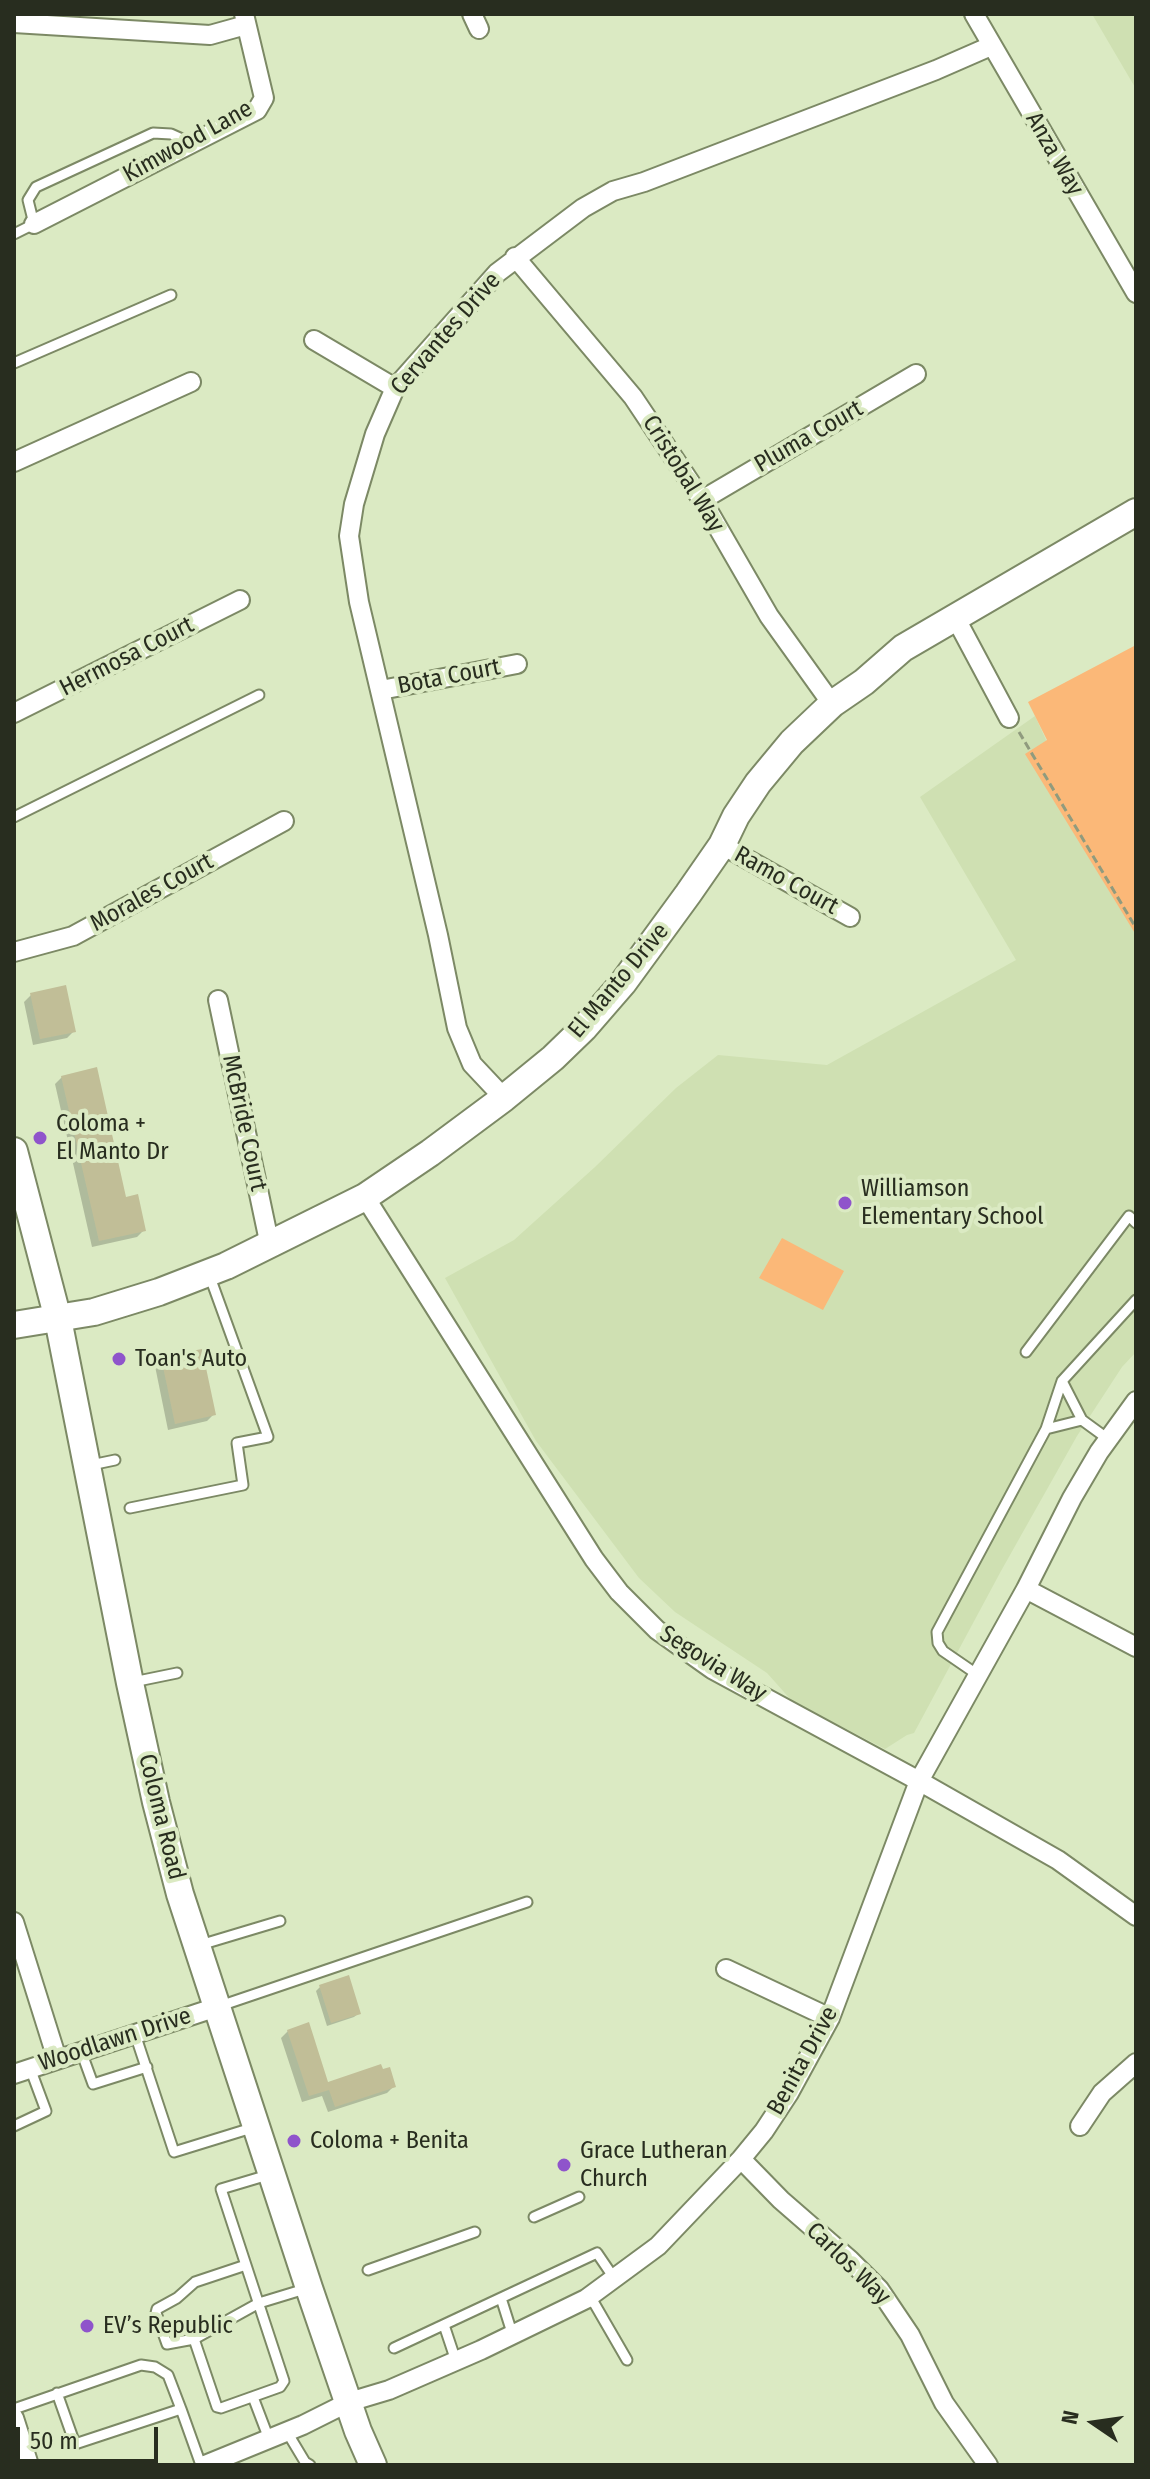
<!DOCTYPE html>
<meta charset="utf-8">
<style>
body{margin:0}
#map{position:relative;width:1150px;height:2479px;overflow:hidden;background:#dbeac3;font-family:"Fira Sans Condensed",sans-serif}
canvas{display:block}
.frame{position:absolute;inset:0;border:16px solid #282d1f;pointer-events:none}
.north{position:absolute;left:1054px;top:2383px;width:80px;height:80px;-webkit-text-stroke:6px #dbeac3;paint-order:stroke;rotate:283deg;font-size:22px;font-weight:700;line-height:32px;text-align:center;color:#282d1f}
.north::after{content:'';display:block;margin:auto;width:28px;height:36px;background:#282d1f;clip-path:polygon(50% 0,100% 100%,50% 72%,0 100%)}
.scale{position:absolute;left:16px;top:2427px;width:142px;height:36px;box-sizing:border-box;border:4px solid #282d1f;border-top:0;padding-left:10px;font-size:24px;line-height:28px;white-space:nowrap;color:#282d1f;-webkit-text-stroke:6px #dbeac3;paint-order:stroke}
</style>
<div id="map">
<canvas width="1150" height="2479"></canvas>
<div class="frame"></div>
<div class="north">N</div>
<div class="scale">50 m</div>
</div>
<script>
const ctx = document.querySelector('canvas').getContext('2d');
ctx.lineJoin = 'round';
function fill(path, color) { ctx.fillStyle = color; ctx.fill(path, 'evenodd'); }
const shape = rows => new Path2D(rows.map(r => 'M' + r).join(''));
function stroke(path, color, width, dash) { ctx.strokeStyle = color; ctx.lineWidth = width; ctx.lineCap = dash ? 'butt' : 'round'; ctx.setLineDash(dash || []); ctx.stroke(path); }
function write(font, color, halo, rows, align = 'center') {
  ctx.font = font + ' "Fira Sans Condensed",sans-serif'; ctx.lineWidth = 8; ctx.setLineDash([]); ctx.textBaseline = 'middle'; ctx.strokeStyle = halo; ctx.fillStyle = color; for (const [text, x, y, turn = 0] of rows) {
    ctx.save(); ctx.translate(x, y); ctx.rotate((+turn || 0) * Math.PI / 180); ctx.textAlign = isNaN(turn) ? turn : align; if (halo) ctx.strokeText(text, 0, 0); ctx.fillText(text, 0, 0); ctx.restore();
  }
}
fill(shape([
 [1092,14,1136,14,1136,89],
 [1035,716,1136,934,1136,1352,1122,1367,1077,1436,1001,1571,914,1733,907,1735,885,1749,792,1701,767,1673,675,1612,639,1578,536,1441,445,1278,514,1240,595,1167,676,1088,718,1055,827,1065,1016,960,920,797]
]), '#cfe0b2');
fill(shape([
 [1136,645,1136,935,1025,754,1047,740,1028,702],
 [782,1238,844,1271,823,1310,759,1278]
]), '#fbb878');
fill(shape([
 [31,995,74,1031,67,1038,33,1045,24,1002],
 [62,1077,124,1200,144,1230,137,1237,92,1247,55,1084],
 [162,1359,214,1414,207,1421,168,1430,155,1366],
 [320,1987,359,2013,354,2017,327,2026,316,1991],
 [288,2031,326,2084,394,2086,387,2093,328,2112,322,2096,302,2102,281,2038]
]), '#0003');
fill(shape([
 [66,985,76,1032,40,1039,30,993],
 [97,1067,126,1197,138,1194,146,1231,99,1241,61,1076],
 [202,1349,216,1415,175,1424,161,1357],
 [349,1975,361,2014,331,2023,319,1985],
 [309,2022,328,2082,381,2064,383,2069,390,2067,396,2087,335,2107,329,2090,309,2096,287,2030]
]), '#c1be97');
const lane = shape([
 [14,234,34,224,28,200,36,187,153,133,171,134,191,143],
 [14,363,171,295],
 [14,817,259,695],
 [1026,1352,1129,1216,1136,1223],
 [1062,1381,1082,1420,1108,1439],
 [1046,1429,1082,1420],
 [91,1465,115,1460],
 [130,1508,243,1485,237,1443,268,1437,210,1277],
 [978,1675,943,1651,938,1643,937,1632,1046,1429,1062,1381,1136,1300],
 [133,1682,177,1673],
 [200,1945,280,1921],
 [220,2006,527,1902],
 [135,2034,174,2152,255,2127],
 [81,2051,93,2084,147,2067],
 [14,2126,46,2111,30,2068],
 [534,2217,579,2197],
 [246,2265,195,2282,177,2298,157,2309,156,2313,167,2344,194,2339,259,2303,305,2289],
 [368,2270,475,2232],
 [590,2296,627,2360],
 [501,2298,513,2336],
 [444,2325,456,2361],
 [194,2339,217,2407,221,2408,280,2387,284,2381,221,2189,268,2175],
 [394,2348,597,2253,614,2278],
 [57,2393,75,2444,181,2409,201,2465],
 [253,2397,269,2439],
 [14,2409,141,2365,155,2367,168,2375,181,2409],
 [287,2432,305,2462,310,2465]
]);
const street = shape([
 [472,14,479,29],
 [974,14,1136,293],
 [14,23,210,35,246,25],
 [34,224,257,110,264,98,244,14],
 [515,257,633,397,702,500,769,616,832,704],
 [314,340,395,388],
 [14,462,191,382],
 [702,500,916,374],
 [955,617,1009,718],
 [381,690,517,664],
 [14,713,240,600],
 [722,845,850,917],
 [14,952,73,936,284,821],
 [218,1000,270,1246],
 [504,1098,472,1064,457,1028,438,935,359,602,349,536,354,504,375,434,395,388,497,273,583,208,613,191,644,182,936,70,991,46],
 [365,1197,594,1559,619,1592,657,1630,712,1669,919,1781,1058,1860,1136,1916],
 [1026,1589,1136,1647],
 [14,1922,57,2059],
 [726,1969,830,2018],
 [14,2074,217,2007],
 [1080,2126,1102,2093,1136,2063],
 [741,2159,781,2200,850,2260,879,2289,910,2335,944,2403,988,2465],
 [14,2418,29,2465],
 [205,2465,303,2425,349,2402,389,2390,481,2350,586,2299,658,2246,741,2159,764,2131,789,2093,830,2018,919,1781,1026,1589,1072,1498,1099,1452,1136,1401]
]);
const secondary = shape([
 [14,1151,58,1319,130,1683,156,1802,180,1894,309,2288,358,2431,373,2465],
 [14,1325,94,1312,159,1292,226,1266,365,1197,430,1153,504,1098,553,1058,584,1028,623,983,688,894,722,845,736,816,758,783,792,742,832,704,864,682,903,648,1136,512]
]);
stroke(lane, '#7c8965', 13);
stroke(street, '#7c8965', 22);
stroke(secondary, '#7c8965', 30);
stroke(shape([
 [1019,732,1136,928]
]), '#909b7e', 3, [8, 4]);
stroke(lane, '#fff', 9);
stroke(street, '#fff', 18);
stroke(secondary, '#fff', 26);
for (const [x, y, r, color] of [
 [40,1138,8,"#8f54cb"],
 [845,1203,8,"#8f54cb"],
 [119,1359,8,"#8f54cb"],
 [294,2141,8,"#8f54cb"],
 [564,2165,8,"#8f54cb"],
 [87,2326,8,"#8f54cb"]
]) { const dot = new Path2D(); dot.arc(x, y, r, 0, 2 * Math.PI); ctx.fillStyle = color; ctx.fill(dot); stroke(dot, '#dbeac3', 3); }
write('24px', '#282d1f', '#dbeac3', [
 ["Kimwood Lane",188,142,-29],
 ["Anza Way",1054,154,60],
 ["Cervantes Drive",446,334,-49],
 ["Pluma Court",809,437,-30],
 ["Cristobal Way",683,474,58],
 ["Hermosa Court",127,657,-27],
 ["Bota Court",449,677,-11],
 ["Ramo Court",786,881,29],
 ["Morales Court",152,893,-29],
 ["El Manto Drive",619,981,-50],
 ["McBride Court",244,1123,78],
 ["Segovia Way",713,1664,32],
 ["Coloma Road",161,1817,76],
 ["Woodlawn Drive",115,2040,-18],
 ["Benita Drive",803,2061,-61],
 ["Carlos Way",848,2264,44]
]);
write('24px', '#282d1f', '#dbeac3', [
 ["Coloma +",56,1124],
 ["El Manto Dr",56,1152],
 ["Williamson",861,1189],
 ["Elementary School",861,1217],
 ["Toan's Auto",135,1359],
 ["Coloma + Benita",310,2141],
 ["Grace Lutheran",580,2151],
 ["Church",580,2179],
 ["EV’s Republic",103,2326]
], 'left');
</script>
